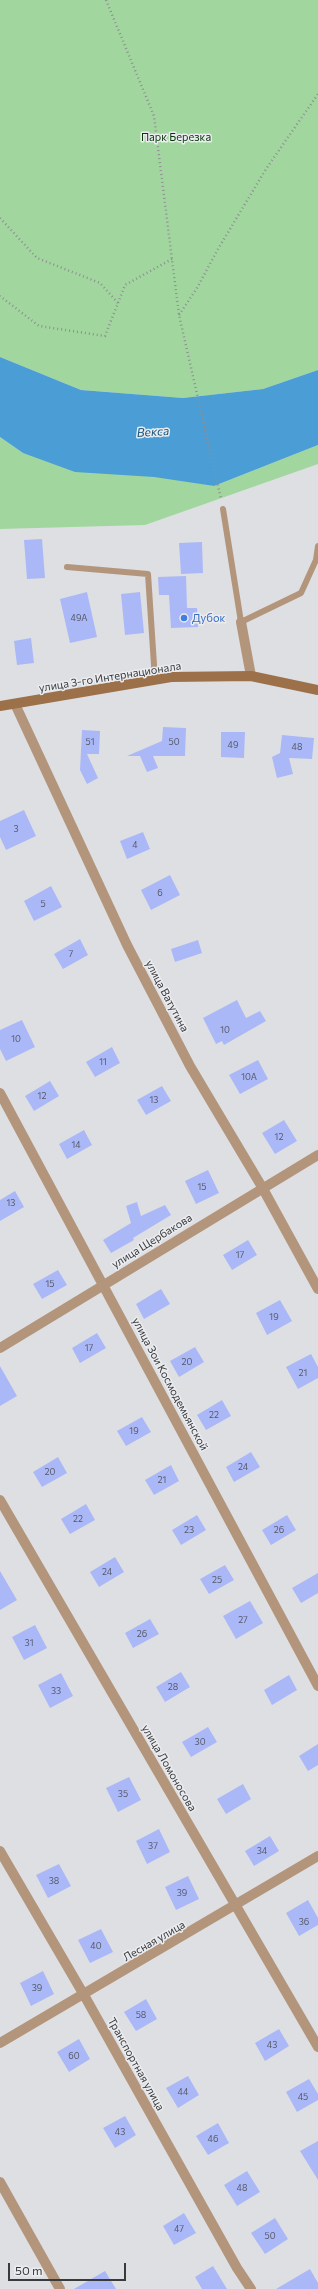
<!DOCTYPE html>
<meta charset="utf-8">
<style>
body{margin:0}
#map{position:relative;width:318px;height:2289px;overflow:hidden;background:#dedfe2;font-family:Commissioner,sans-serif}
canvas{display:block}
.scale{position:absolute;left:8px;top:2263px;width:118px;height:18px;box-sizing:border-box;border:2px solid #393a3b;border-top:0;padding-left:5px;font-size:12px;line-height:14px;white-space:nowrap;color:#393a3b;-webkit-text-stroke:3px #ebecf0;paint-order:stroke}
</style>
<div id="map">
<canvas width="318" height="2289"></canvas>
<div class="scale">50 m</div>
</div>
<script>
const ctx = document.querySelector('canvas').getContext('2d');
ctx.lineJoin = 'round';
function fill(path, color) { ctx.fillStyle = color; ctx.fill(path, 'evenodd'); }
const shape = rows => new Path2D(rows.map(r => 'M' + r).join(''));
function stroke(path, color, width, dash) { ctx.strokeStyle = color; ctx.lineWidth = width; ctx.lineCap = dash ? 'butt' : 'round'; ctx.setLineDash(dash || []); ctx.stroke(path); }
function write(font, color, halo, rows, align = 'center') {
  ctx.font = font + ' Commissioner,sans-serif'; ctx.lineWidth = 3; ctx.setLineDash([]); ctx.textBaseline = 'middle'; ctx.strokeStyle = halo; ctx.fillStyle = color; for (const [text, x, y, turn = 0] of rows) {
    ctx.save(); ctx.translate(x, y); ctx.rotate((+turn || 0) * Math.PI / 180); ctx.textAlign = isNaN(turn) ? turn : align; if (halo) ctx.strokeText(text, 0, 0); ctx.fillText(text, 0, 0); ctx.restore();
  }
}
fill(shape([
 [0,0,318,0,318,370,263,389,183,398,81,390,0,357],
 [0,437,23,453,214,486,318,445,318,464,145,525,0,529]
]), '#a1d79f');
fill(shape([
 [0,357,81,390,183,398,263,389,318,370,318,445,214,486,154,477,75,472,23,453,0,437]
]), '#4a9ed5');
fill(shape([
 [42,539,45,578,27,579,24,540],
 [202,542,203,573,181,574,179,543],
 [186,576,187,608,197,608,198,627,171,628,169,595,159,595,158,577],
 [87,592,97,637,70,643,60,599],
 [140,592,144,633,125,635,121,594],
 [31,638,34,663,17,665,14,641],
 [163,727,186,728,185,756,153,756,158,768,147,772,140,756,127,756,162,741],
 [82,730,100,731,99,754,87,754,98,778,87,784,80,770],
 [221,732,245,732,244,758,221,757],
 [282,735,314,738,312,759,289,758,293,774,277,778,272,757,280,753],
 [24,810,36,836,6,850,0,837,0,821],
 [143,832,150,849,127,859,120,841],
 [170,875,180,895,151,910,141,890],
 [51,886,62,907,34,921,24,901],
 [80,939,88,955,63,969,54,954],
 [198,940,202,953,175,962,171,949],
 [237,1000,246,1018,260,1011,266,1021,224,1045,222,1041,216,1044,203,1018],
 [22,1020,35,1047,6,1061,0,1049,0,1030],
 [112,1047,120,1063,95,1077,86,1062],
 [258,1060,268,1079,240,1094,229,1075],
 [50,1081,59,1096,34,1111,25,1096],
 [162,1086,171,1101,146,1115,137,1100],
 [284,1120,297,1141,275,1154,262,1133],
 [84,1130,92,1145,67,1159,59,1144],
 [208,1170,219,1193,196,1204,185,1181],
 [15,1191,24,1207,0,1221,0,1200],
 [137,1202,141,1216,165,1205,171,1215,133,1238,134,1240,111,1253,103,1240,131,1223,126,1206],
 [248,1240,257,1255,232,1270,223,1255],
 [58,1270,67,1285,42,1299,33,1284],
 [161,1289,170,1304,144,1319,136,1304],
 [280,1300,292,1321,267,1335,256,1313],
 [97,1333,106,1348,80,1363,72,1348],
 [195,1347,204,1362,179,1377,170,1361],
 [311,1354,318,1367,318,1378,298,1389,286,1367],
 [0,1366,17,1396,0,1406],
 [222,1400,231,1416,206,1430,197,1415],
 [142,1417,151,1432,126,1446,117,1431],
 [251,1452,260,1467,234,1482,226,1467],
 [58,1457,67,1473,42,1487,33,1472],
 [171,1465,179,1481,154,1495,145,1480],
 [86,1504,95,1520,70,1534,61,1519],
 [197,1515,206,1530,181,1545,172,1530],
 [287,1515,296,1530,271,1545,262,1530],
 [115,1557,124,1572,99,1587,90,1572],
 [225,1565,234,1580,209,1594,200,1579],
 [0,1571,17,1600,0,1610],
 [318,1573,318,1593,301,1603,292,1588],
 [250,1601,263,1623,236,1639,223,1616],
 [150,1619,159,1634,133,1648,125,1633],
 [35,1625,47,1648,24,1660,12,1637],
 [181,1672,190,1687,165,1702,156,1687],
 [61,1673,73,1696,50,1708,38,1685],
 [289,1675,297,1690,272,1705,264,1690],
 [208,1727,217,1742,191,1757,182,1742],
 [318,1744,318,1765,308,1771,299,1756],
 [129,1777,141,1800,118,1812,106,1788],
 [243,1784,251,1799,226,1814,217,1799],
 [159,1829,170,1852,147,1864,136,1841],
 [270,1836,279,1851,254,1866,245,1851],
 [59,1864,71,1886,48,1898,36,1875],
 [188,1876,199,1899,176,1910,165,1887],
 [308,1900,318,1918,318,1925,299,1936,286,1913],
 [101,1929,113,1952,90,1963,78,1940],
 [43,1971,54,1994,31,2006,20,1983],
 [146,1999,157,2019,136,2031,124,2012],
 [279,2029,289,2046,265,2061,255,2043],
 [79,2039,90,2059,69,2072,57,2052],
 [188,2076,199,2095,178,2108,166,2088],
 [309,2079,318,2094,318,2100,297,2112,286,2092],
 [125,2116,136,2135,115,2148,103,2128],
 [218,2123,229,2143,208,2155,196,2136],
 [318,2141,318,2180,300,2151],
 [247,2171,260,2192,237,2206,224,2185],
 [184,2213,196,2233,174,2245,163,2226],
 [275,2218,288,2239,265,2254,251,2233],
 [213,2266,227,2289,202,2289,195,2277],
 [310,2269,318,2283,318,2289,276,2289],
 [105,2271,116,2289,74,2289]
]), '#abb8f7');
stroke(shape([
 [106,0,154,116,179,315,221,499],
 [0,218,37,258,100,283,118,303,105,336,39,326,0,296],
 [118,303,125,285,172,259],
 [179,315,197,288,218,249,266,169,318,94]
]), '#8e8f91', 2.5, [1, 3]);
stroke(shape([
 [223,509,241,622,301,593,316,560,318,546],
 [67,567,148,574,155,680]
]), '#b3957b', 6);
stroke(shape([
 [241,622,251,676],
 [15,704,127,945,190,1066,262,1187,318,1289],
 [0,1093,318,1686],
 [0,1348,318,1155],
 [0,1500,318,2047],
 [0,1851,84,1995,237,2268,251,2289],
 [0,2043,318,1856],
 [0,2182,60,2289]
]), '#b3957b', 10);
stroke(shape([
 [0,706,171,677,251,676,318,690]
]), '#9c7049', 10);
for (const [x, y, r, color] of [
 [184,618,4,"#3f7fe0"]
]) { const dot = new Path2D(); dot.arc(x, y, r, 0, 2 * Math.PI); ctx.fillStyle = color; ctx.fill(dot); stroke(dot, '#ebecf0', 1.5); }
write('9px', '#565a6a', null, [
 ["49А",79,618],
 ["51",90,742],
 ["50",174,742],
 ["49",233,745],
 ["48",297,747],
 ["3",16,829],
 ["4",135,845],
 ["6",160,893],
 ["5",43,904],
 ["7",71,954],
 ["10",225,1030],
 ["10",16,1039],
 ["11",103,1062],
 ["10А",249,1077],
 ["12",42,1096],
 ["13",154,1100],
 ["12",279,1137],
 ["14",76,1145],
 ["15",202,1187],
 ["13",11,1203],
 ["17",240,1255],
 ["15",50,1284],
 ["19",274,1317],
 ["17",89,1348],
 ["20",187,1362],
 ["21",303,1373],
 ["22",214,1415],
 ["19",134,1431],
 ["24",243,1467],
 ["20",50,1472],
 ["21",162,1480],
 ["22",78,1519],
 ["23",189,1530],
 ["26",279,1530],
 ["24",107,1572],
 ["25",217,1580],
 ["27",243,1620],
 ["26",142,1634],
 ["31",29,1643],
 ["28",173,1687],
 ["33",56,1691],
 ["30",200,1742],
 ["35",123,1794],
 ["37",153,1846],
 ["34",262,1851],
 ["38",54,1881],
 ["39",182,1893],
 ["36",304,1922],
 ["40",96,1946],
 ["39",37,1988],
 ["58",141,2015],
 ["43",272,2045],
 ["60",74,2056],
 ["44",183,2092],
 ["45",303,2097],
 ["43",120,2132],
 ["46",213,2139],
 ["48",242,2188],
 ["47",179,2229],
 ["50",270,2236]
]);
write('11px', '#053508', '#ebecf0', [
 ["Парк Березка",176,137]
]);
write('11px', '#366cbe', '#ebecf0', [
 ["Дубок",192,618]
], 'left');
write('11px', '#393a3b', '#ebecf0', [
 ["улица 3-го Интернационала",110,677,-9],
 ["улица Ватутина",167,996,62],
 ["улица Щербакова",152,1241,-32],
 ["улица Зои Космодемьянской",170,1384,62],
 ["улица Ломоносова",169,1768,60],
 ["Лесная улица",154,1941,-30],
 ["Транспортная улица",136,2064,61]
]);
write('italic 12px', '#135378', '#ebecf0', [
 ["Векса",153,432,-4]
]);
</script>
